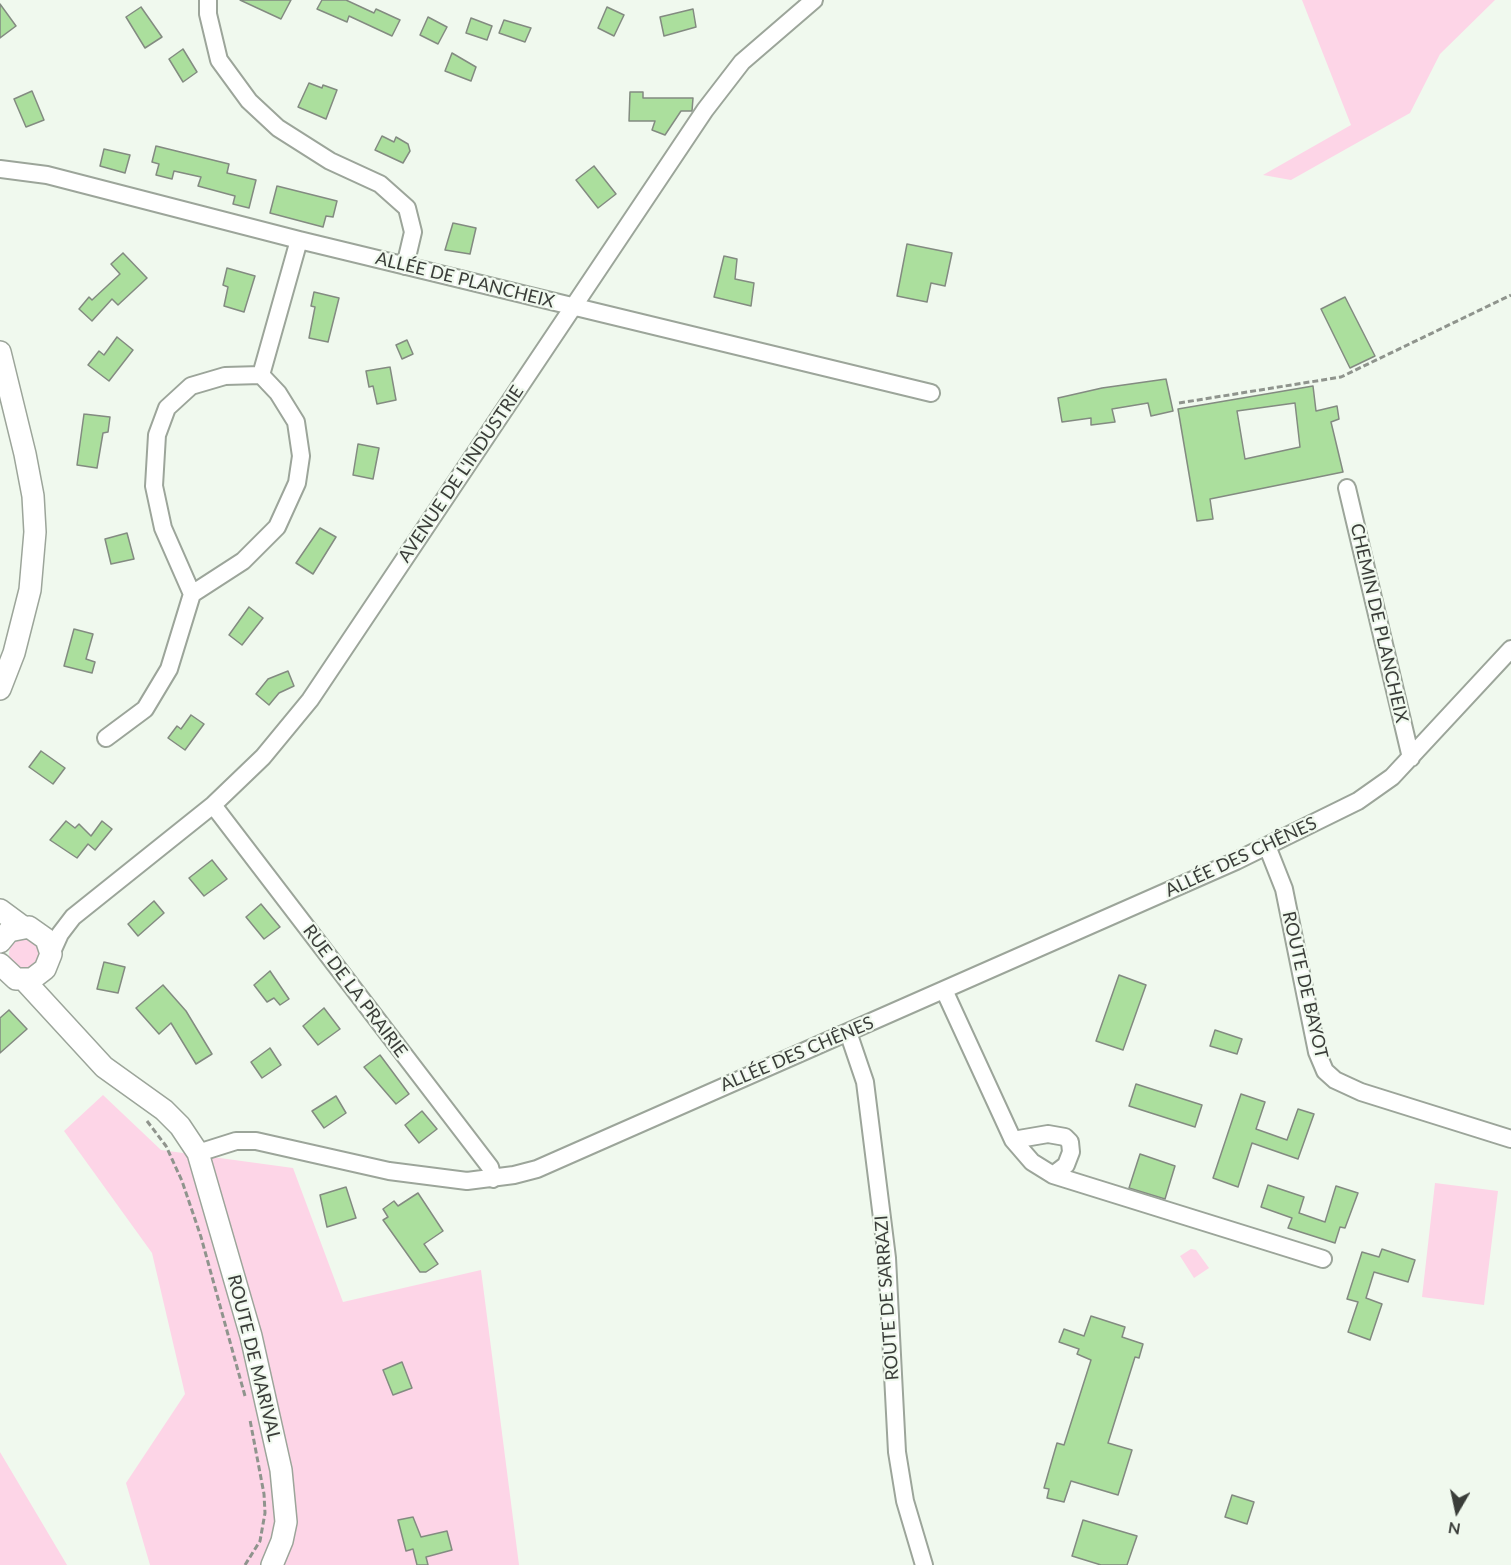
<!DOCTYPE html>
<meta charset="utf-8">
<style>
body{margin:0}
#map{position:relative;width:1511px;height:1565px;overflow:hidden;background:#f0f9ee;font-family:Lato,sans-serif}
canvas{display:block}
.north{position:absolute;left:1427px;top:1481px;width:60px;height:60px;-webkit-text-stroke:4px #f0f9ee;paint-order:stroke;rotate:189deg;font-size:16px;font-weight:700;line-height:24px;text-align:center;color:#3a3d39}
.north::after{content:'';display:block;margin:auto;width:21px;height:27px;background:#3a3d39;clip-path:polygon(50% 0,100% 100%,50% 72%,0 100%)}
</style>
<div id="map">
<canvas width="1511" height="1565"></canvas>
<div class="north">N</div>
</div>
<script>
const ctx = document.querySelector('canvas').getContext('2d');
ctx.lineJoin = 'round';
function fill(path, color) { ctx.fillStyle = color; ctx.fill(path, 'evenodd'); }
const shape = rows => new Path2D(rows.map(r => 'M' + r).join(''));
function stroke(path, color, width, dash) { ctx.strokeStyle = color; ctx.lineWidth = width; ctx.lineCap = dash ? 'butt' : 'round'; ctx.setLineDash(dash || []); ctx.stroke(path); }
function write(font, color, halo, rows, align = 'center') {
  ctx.font = font + ' Lato,sans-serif'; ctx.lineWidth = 4.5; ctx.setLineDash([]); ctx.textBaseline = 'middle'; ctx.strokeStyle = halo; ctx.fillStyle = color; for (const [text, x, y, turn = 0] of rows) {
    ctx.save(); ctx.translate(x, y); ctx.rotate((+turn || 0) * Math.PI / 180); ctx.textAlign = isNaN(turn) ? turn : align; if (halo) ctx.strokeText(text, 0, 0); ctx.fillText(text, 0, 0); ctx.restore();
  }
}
fill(shape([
 [1302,0,1495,0,1440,54,1410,113,1291,180,1263,175,1351,125],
 '9 954a15 15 0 1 1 30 0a15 15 0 1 1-30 0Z',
 [103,1095,161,1150,293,1168,343,1302,481,1270,519,1565,150,1565,126,1483,185,1394,152,1253,64,1131],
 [1435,1183,1498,1191,1484,1305,1422,1297],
 [1191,1249,1196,1250,1209,1268,1194,1278,1180,1256],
 [0,1452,67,1565,0,1565]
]), '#fdd5e7');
const building = shape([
 [240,0,291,0,281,19,240,0],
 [322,0,346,0,374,13,376,9,400,20,392,36,349,16,347,22,317,9,322,0],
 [0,4,16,26,0,38,0,4],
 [141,7,162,37,145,48,126,17,141,7],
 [607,7,624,15,614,36,598,28,607,7],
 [693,9,696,27,664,36,660,17,693,9],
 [428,17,447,27,438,44,420,35,428,17],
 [471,18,492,26,487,40,466,33,471,18],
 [504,20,531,28,525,42,499,33,504,20],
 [183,49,197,72,183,82,169,59,183,49],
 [452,53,476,67,471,81,445,71,452,53],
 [309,83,322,88,323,85,337,90,326,119,298,107,309,83],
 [32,91,44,120,26,127,14,99,32,91],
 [630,92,643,92,643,98,693,98,692,111,681,111,665,135,652,130,655,121,629,121,630,92],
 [382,136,394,142,396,137,408,144,410,151,403,163,375,150,382,136],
 [156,146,229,164,227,173,256,180,249,208,233,204,235,196,198,186,201,177,174,171,172,179,156,175,159,164,152,162,156,146],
 [104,149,130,155,125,173,100,166,104,149],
 [594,166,616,194,598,208,576,180,594,166],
 [277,186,337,201,333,217,326,216,323,227,270,213,277,186],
 [453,223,476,228,470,254,445,250,453,223],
 [907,244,952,253,945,286,931,283,927,302,897,296,907,244],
 [123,253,147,278,118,305,112,299,92,321,79,309,89,297,92,300,120,274,111,264,123,253],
 [724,256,737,259,735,279,754,283,751,306,714,297,724,256],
 [227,268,255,276,244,312,224,306,228,287,223,285,227,268],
 [314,292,339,298,328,342,309,338,315,307,311,306,314,292],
 [1345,297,1375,356,1350,368,1321,309,1345,297],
 [117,337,133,350,109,381,88,365,99,351,104,355,117,337],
 [407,340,413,354,402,359,396,345,407,340],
 [390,367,396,400,377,404,373,386,369,387,366,371,390,367],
 [1166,379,1173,411,1151,416,1148,403,1112,409,1115,422,1091,425,1091,418,1062,422,1058,398,1102,388,1166,379],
 [1313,386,1316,411,1337,406,1339,419,1331,422,1343,472,1210,499,1213,519,1197,521,1178,409,1313,386],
 [1295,403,1300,447,1245,459,1237,411,1295,403],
 [84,414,110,417,108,432,103,433,97,468,77,465,84,414],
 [358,444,379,448,373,479,353,475,358,444],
 [320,528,336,537,313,574,296,563,320,528],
 [127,533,134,559,111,564,105,539,127,533],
 [249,607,263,618,242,645,229,635,249,607],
 [74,629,93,634,86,659,95,662,92,673,64,666,74,629],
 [288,671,294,686,279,693,269,705,256,694,268,679,288,671],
 [191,715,204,724,185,750,168,738,177,726,181,729,191,715],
 [41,751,65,768,53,784,29,767,41,751],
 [66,821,75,828,79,824,91,836,102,821,112,829,95,850,88,844,77,858,50,840,66,821],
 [212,860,227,879,204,896,189,878,212,860],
 [154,901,164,913,138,936,128,924,154,901],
 [261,904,280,927,264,939,246,917,261,904],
 [104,962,125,967,118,993,97,989,104,962],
 [270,971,289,999,280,1005,274,998,267,1002,254,985,270,971],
 [1119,975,1146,985,1123,1050,1096,1041,1119,975],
 [163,985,186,1011,212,1054,196,1064,171,1023,159,1034,136,1008,163,985],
 [324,1008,340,1029,318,1045,303,1026,324,1008],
 [9,1010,27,1029,0,1053,0,1018,9,1010],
 [1215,1030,1242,1039,1237,1054,1210,1046,1215,1030],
 [270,1048,281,1065,262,1078,251,1062,270,1048],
 [380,1055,409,1094,396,1104,364,1067,380,1055],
 [1136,1084,1202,1105,1195,1127,1129,1106,1136,1084],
 [1241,1094,1265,1102,1256,1129,1287,1140,1298,1109,1314,1114,1298,1159,1252,1143,1238,1187,1213,1178,1241,1094],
 [336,1096,346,1113,324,1128,312,1111,336,1096],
 [422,1111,437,1129,419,1143,405,1125,422,1111],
 [1140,1154,1175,1166,1165,1199,1129,1188,1140,1154],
 [1268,1185,1304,1197,1299,1213,1325,1222,1336,1186,1358,1193,1345,1228,1340,1227,1335,1243,1288,1228,1292,1218,1261,1207,1268,1185],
 [346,1187,356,1218,327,1227,320,1195,346,1187],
 [418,1193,443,1231,424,1244,438,1264,426,1272,420,1272,383,1220,388,1217,383,1209,394,1201,398,1206,418,1193],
 [1382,1249,1415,1260,1408,1282,1374,1272,1366,1298,1382,1304,1370,1340,1348,1332,1358,1302,1347,1299,1362,1252,1379,1257,1382,1249],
 [1091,1316,1125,1327,1122,1337,1143,1344,1139,1358,1135,1357,1108,1443,1132,1450,1118,1495,1071,1481,1064,1502,1047,1498,1049,1489,1044,1488,1057,1443,1064,1445,1091,1360,1077,1354,1079,1349,1059,1342,1064,1329,1084,1336,1091,1316],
 [402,1362,412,1388,393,1395,383,1370,402,1362],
 [1232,1495,1254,1502,1247,1524,1225,1517,1232,1495],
 [413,1517,421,1537,447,1531,452,1550,426,1557,428,1565,417,1565,413,1549,406,1551,398,1520,413,1517],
 [1083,1520,1137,1536,1127,1565,1101,1565,1072,1556,1083,1520]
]);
fill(building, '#abdf9d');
stroke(building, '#838b81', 1.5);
const minor = shape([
 [208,0,208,14,219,60,249,101,278,128,330,161,380,184,407,208,413,232,405,266],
 [0,169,47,175,299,240,931,393],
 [1347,488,1411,758],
 [192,594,163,528,154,486,157,435,167,408,191,386,225,376,261,375,299,240],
 [106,738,145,709,169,669,192,594,243,561,277,527,297,483,301,456,296,422,278,393,261,375],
 [213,805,490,1167,493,1179],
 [1267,846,1284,889,1317,1052,1325,1071,1335,1080,1361,1092,1511,1139],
 [51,954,60,934,73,917,213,805,263,757,310,700,705,110,742,62,814,0],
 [944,990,1013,1140,1032,1162,1053,1175,1323,1259],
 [848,1032,865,1082,887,1258,897,1452,905,1501,924,1565],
 [1013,1140,1048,1134,1065,1137,1070,1142,1071,1152,1066,1165,1053,1175],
 [198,1153,236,1141,256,1141,389,1171,467,1181,514,1175,537,1169,1236,861,1358,801,1392,777,1511,649]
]);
const major = shape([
 [0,352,25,454,33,496,35,532,30,590,14,653,0,689],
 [0,910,23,927],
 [0,942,9,931,29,927,46,939,51,954,45,969,32,979,16,979,0,964],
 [24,980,104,1067,164,1110,180,1126,198,1153,251,1336,281,1470,286,1522,282,1541,272,1565]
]);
stroke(minor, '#9ca59a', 20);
stroke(major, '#9ca59a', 24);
stroke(shape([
 [1179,403,1341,377,1511,295],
 [147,1121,166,1146,182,1181,201,1237,245,1396],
 [245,1565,260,1541,265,1513,264,1494,250,1420]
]), '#8f948d', 3, [6, 3]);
stroke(minor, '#fff', 16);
stroke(major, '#fff', 21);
write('18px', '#3a3d39', '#f0f9ee', [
 ["ALLÉE DE PLANCHEIX",465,280,14],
 ["AVENUE DE L'INDUSTRIE",461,474,-56],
 ["CHEMIN DE PLANCHEIX",1379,623,77],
 ["ALLÉE DES CHÊNES",1241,857,-25],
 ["ROUTE DE BAYOT",1305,985,77],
 ["RUE DE LA PRAIRIE",355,991,53],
 ["ALLÉE DES CHÊNES",797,1054,-23],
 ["ROUTE DE SARRAZI",887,1298,-94],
 ["ROUTE DE MARIVAL",254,1358,76]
]);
</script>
